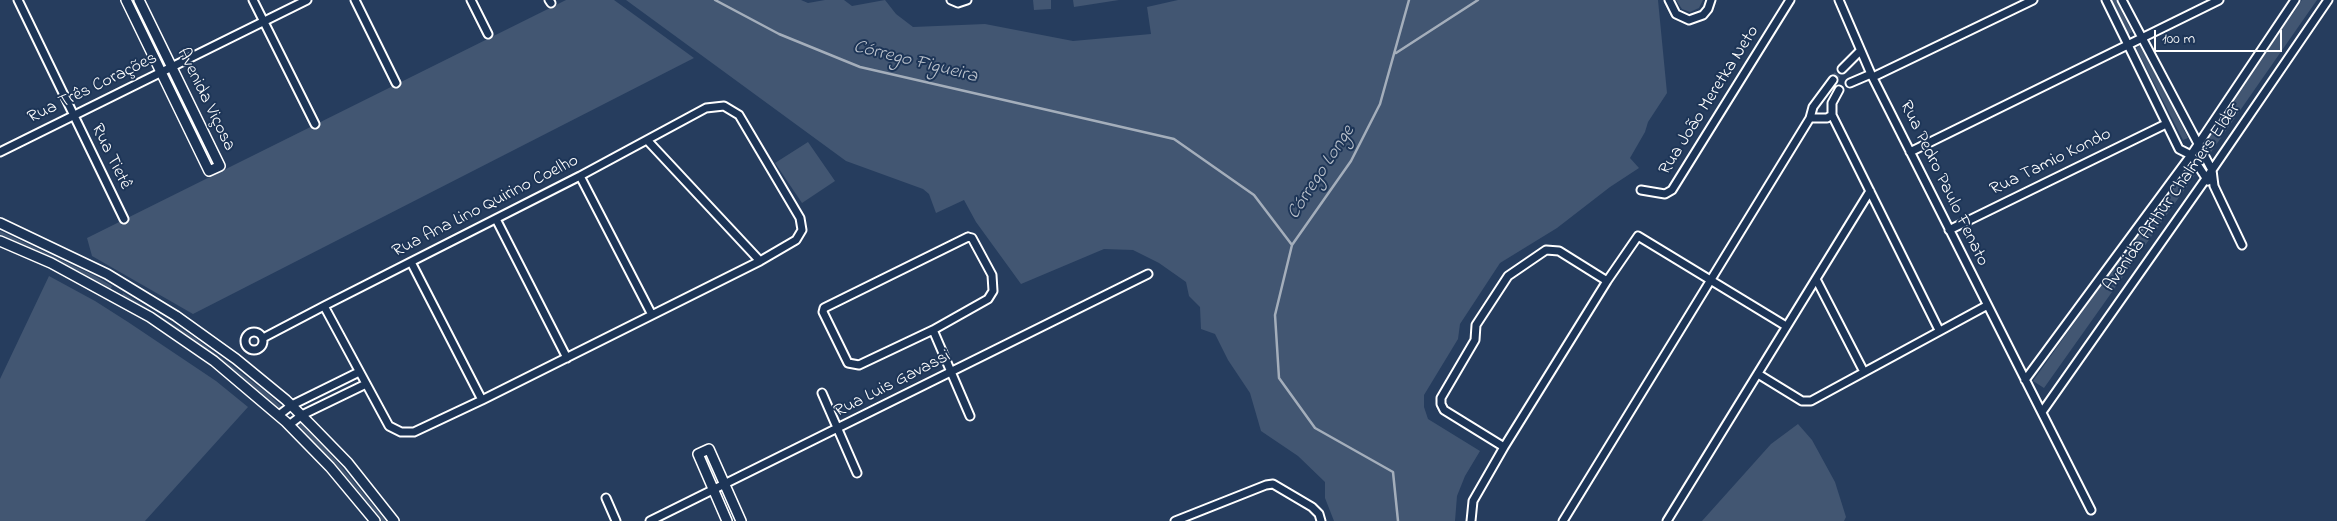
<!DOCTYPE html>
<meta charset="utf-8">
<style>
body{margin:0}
#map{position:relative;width:2337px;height:521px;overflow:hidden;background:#263d5e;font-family:"Indie Flower",sans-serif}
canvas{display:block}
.scale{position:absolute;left:2154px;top:30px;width:128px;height:22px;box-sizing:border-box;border:2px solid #fff;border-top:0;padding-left:6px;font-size:15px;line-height:18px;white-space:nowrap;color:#fff;-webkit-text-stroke:4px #1d3557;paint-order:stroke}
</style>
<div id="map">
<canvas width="2337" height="521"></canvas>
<div class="scale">100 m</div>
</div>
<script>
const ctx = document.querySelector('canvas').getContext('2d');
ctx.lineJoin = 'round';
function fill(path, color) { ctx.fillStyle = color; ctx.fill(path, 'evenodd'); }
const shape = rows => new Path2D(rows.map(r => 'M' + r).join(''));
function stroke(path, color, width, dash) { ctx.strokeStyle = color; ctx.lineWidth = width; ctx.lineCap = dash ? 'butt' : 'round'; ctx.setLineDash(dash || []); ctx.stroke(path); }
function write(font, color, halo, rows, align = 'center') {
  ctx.font = font + ' "Indie Flower",sans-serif'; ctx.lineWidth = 4; ctx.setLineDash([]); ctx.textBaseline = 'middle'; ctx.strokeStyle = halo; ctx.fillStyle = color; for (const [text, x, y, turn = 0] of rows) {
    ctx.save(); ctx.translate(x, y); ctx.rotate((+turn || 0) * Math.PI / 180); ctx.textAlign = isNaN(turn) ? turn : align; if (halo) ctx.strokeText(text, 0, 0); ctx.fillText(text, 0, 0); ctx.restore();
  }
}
fill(shape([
 [566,0,614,0,694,58,193,314,92,256,87,238],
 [626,0,801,0,808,3,825,0,844,0,852,6,885,0,896,14,913,27,985,24,1073,41,1151,34,1147,7,1178,0,1658,0,1667,93,1648,122,1645,132,1630,158,1639,168,1610,187,1557,228,1500,263,1460,324,1458,339,1424,395,1424,407,1428,419,1480,451,1465,476,1457,496,1455,521,1334,521,1325,498,1325,482,1298,456,1261,431,1250,393,1228,360,1215,334,1201,329,1200,307,1189,296,1186,282,1159,263,1133,250,1104,249,1021,284,976,222,964,200,936,213,929,194,923,189,846,161],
 [1033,0,1051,0,1051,9,1034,10],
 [1073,0,1119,0,1074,7],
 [1676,0,1703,0,1699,8,1690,12,1682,9],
 [2110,0,2116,0,2132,32,2127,35],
 [2302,0,2317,0,2209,155,2202,145],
 [2141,45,2188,138,2183,140,2136,48],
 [808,142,835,181,802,203,775,163],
 [2188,163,2197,172,2044,388,2033,381],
 [0,231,95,276,112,286,110,291,0,236],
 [49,276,95,301,128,322,216,381,248,407,145,521,0,521,0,379],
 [123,293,195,338,267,393,282,407,279,410,208,353,122,296],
 [299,420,340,465,386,521,381,521,355,488,296,423],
 [1798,424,1812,440,1835,482,1846,517,1844,521,1702,521,1771,444]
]), '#425672');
stroke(shape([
 [715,0,779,34,860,67,1174,139,1254,195,1292,245,1275,315,1279,378,1315,428,1393,472,1398,521],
 [1396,53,1478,0],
 [1292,245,1351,161,1380,104,1409,0]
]), '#a4aebb', 2.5);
stroke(shape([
 [1833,80,1842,69]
]), '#475a76', 7, [7, 3.5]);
const minor = shape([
 [18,0,124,219],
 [253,0,315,124],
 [355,0,396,83],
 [471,0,488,34],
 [549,0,551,3],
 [951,0,958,3,967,0],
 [1669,0,1676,14,1689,20,1703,15,1708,9,1711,0],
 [1839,0,1871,74,2091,510],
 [2106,0,2179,149,2191,155,2208,181],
 [2122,0,2212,170,2214,186,2242,245],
 [1842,69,1860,51],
 [1873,77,2033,0],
 [1850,83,1871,74],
 [1832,115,1939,330],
 [1810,118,1813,107,1833,80],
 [647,140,760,261],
 [0,152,307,0],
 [1910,152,2219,0],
 [580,176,652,315],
 [1641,190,1665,194,1672,190,1790,0],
 [496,219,567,358],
 [1949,230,2166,124],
 [968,237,972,238,992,275,993,291,988,299,933,330,859,365,848,363,823,312,824,308,968,237],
 [411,262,482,400],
 [1816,279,1864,372],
 [933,330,970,416],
 '245 341a9 9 0 1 1 18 0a9 9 0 1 1-18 0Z',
 [263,338,324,306,580,176,706,108,724,106,739,115,800,218,802,230,796,240,760,261,482,400,414,432,401,432,389,426,324,306],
 [1758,374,1802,401,1811,401,1986,306],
 [2025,380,2191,155,2295,0],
 [822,393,857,473],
 [2042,412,2212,170,2328,0],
 [279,415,292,405,359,372],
 [289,425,302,415,366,384],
 [1504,447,1444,410,1441,404,1441,398,1475,340,1476,325,1508,276,1546,250,1559,251,1607,281],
 [606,498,616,521],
 [650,521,1148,274],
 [1175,521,1266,485,1273,484,1312,507,1319,514,1321,521],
 [1471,521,1473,501,1504,447,1607,281,1638,236,1786,326],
 [1563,521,1810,118,1827,118,1832,115,1832,103,1839,90],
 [1667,521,1870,191]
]);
const tertiary = shape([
 [126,0,209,171,220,166,139,0],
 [0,223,107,274,176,316,236,359,286,400,312,426,348,463,394,521],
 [0,241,51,263,150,317,214,361,286,422,330,467,375,521],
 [727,521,698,454,709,449,741,521]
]);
stroke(minor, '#fff', 11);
stroke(tertiary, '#fff', 12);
stroke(minor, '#1d3557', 7);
stroke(tertiary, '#1d3557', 9);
write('18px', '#fff', '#1d3557', [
 ["Rua Três Corações",93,89,-26],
 ["Avenida Viçosa",205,100,64],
 ["Rua João Meretka Neto",1710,101,-58],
 ["Rua Tietê",110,157,64],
 ["Rua Tamio Kondo",2051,163,-26],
 ["Rua Pedro Paulo Fenato",1943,184,64],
 ["Avenida Arthur Chalmers Elder",2173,198,-55],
 ["Rua Ana Lino Quirino Coelho",486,207,-27],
 ["Rua Luis Gavassi",893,385,-27]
]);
write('italic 19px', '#bbc2cc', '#1d3557', [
 ["Córrego Figueira",915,63,14],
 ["Córrego Longe",1322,173,-57]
]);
</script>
